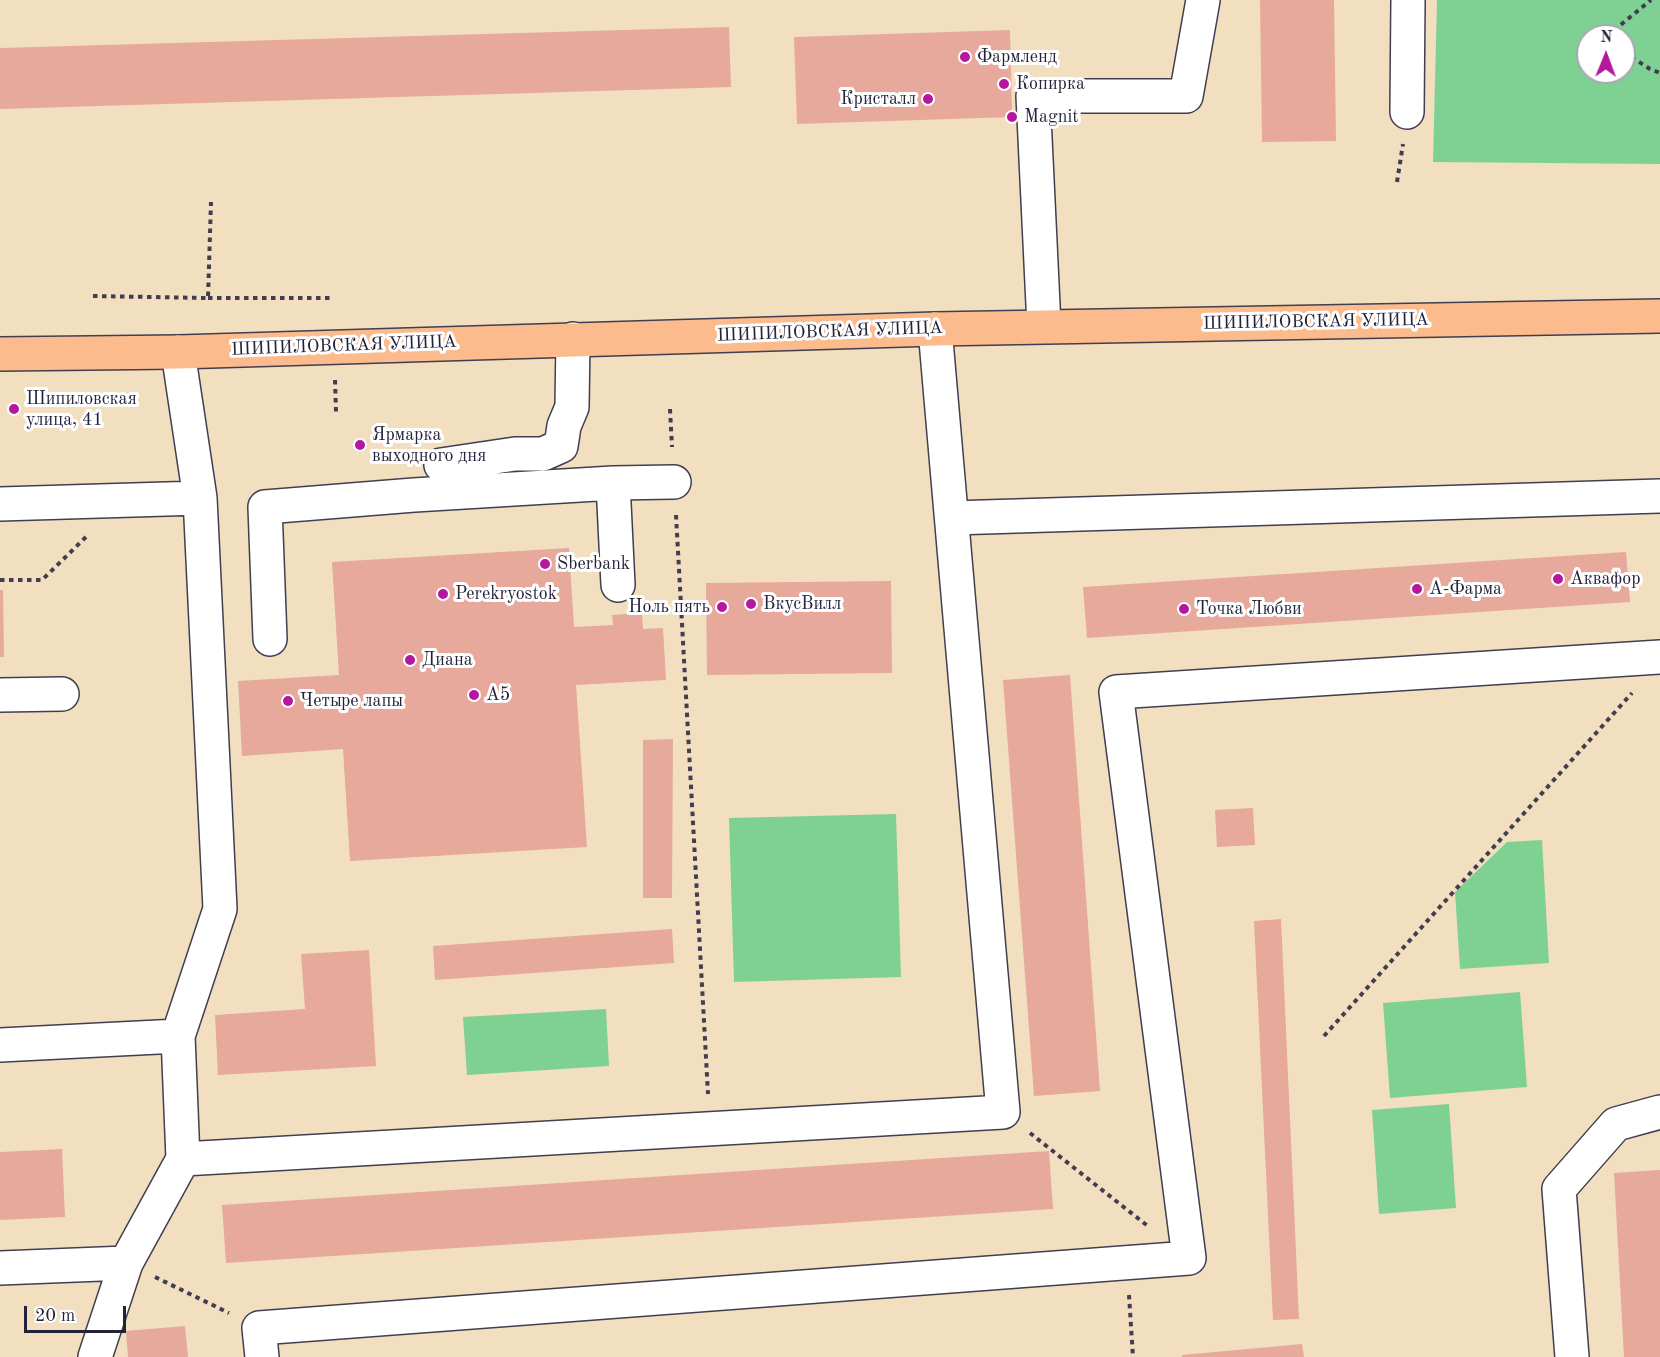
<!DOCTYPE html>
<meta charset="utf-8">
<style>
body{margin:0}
#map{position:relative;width:1660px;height:1357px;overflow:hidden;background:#f2dfc0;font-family:"Old Standard TT",serif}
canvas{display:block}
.north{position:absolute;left:1576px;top:24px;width:60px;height:60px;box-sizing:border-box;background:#fff;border:2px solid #a7a7b1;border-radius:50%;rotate:1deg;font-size:16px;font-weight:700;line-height:24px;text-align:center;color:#22223b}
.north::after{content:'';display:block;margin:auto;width:21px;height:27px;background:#b5179e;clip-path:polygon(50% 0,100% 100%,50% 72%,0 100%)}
.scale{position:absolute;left:24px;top:1306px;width:102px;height:27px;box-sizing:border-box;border:3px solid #22223b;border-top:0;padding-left:8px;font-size:18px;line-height:21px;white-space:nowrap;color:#22223b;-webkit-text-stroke:4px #fff;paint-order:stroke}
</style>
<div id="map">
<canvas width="1660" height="1357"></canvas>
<div class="north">N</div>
<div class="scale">20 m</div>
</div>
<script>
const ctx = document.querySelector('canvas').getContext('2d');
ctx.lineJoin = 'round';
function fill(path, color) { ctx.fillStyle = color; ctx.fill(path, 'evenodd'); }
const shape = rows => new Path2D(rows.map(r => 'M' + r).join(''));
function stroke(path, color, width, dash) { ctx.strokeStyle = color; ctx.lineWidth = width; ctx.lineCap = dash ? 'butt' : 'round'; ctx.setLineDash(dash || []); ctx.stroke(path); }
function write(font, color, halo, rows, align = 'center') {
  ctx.font = font + ' "Old Standard TT",serif'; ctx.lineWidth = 6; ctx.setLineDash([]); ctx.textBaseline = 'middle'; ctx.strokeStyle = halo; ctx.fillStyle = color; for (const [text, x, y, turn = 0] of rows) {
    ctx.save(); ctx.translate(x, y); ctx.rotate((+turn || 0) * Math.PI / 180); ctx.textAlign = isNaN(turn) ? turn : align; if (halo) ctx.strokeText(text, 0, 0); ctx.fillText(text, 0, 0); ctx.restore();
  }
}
fill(shape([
 [1437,0,1660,0,1660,164,1433,162],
 [1588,36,1624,36,1624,72,1588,72],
 [896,814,901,977,734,982,729,818],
 [1542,840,1549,963,1460,969,1455,892,1507,842],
 [1520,992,1527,1087,1390,1098,1383,1003],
 [606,1009,609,1066,467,1075,463,1017],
 [1449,1104,1456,1208,1379,1214,1372,1110]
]), '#7fd193');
fill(shape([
 [1260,0,1334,0,1336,141,1262,142],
 [729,27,731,87,0,109,0,48],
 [1010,30,1012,117,797,124,794,37],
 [569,548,574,627,613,625,612,615,642,613,643,629,663,628,666,680,576,685,587,847,350,861,343,749,242,756,238,681,339,675,332,562],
 [1626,552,1630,602,1087,638,1083,587],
 [891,581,892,673,707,675,706,583],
 [0,590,3,590,4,657,0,657],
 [1070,675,1100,1091,1034,1096,1003,680],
 [673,739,672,898,643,898,643,740],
 [1253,808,1255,845,1217,847,1215,810],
 [1281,919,1299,1319,1273,1320,1254,921],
 [672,929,674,963,435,980,433,946],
 [369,950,376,1066,218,1075,215,1015,305,1009,301,954],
 [62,1149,65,1217,0,1220,0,1152],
 [1049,1151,1053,1209,226,1263,222,1205],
 [1660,1170,1660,1357,1624,1357,1614,1173],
 [185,1326,188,1357,128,1357,126,1331],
 [1302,1344,1304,1357,1182,1357,1182,1355]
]), '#e6a99b');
const minor = shape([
 [1407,112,1408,0],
 [1044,326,1033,96,1186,96,1203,0],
 [441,465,515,454,543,454,561,446,564,426,572,407,573,339],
 [613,483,674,482],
 [0,504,200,498],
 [952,518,1660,496],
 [270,639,265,507,414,495,613,483,618,585],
 [0,695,62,694],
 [0,1045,178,1036],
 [183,1159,1003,1112,935,329],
 [0,1268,126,1263,183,1159,178,1036,220,909,200,498,178,352],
 [95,1357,126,1263],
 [262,1357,259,1328,1189,1258,1116,692,1660,657],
 [1572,1357,1559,1189,1616,1124,1660,1112]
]);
const major = shape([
 [0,354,178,352,935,329,1660,316]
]);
stroke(minor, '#413e4f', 36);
stroke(major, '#413e4f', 36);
stroke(shape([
 [1601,28,1607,35],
 [1607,36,1651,0],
 [1624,52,1650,69,1660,73],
 [1397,182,1403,144],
 [93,296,208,298,211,202],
 [208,298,334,298],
 [335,380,336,412],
 [670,409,672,447],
 [676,515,708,1094],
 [0,580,42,580,87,536],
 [1324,1036,1632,693],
 [1030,1133,1149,1227],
 [155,1277,229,1313],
 [1129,1295,1133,1357]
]), '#413e4f', 4, [4.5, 4.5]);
stroke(minor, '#fff', 33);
stroke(major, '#fbbb8c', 33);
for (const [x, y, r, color] of [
 [965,57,6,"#b5179e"],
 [1004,84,6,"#b5179e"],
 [928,99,6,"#b5179e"],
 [1012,117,6,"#b5179e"],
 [14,409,6,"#b5179e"],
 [360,445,6,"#b5179e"],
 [545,564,6,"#b5179e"],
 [1558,579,6,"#b5179e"],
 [1417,589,6,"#b5179e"],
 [443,594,6,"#b5179e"],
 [751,604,6,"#b5179e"],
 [722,607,6,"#b5179e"],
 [1184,609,6,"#b5179e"],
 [410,660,6,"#b5179e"],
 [474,695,6,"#b5179e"],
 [288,701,6,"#b5179e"]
]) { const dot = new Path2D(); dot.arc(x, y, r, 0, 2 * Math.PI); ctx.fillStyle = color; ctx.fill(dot); stroke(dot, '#fff', 2); }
write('18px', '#22223b', '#fff', [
 ["Фармленд",977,57],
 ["Копирка",1016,84],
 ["Кристалл",916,99,"right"],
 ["Magnit",1024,117],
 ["Шипиловская",26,399],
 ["улица, 41",26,420],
 ["Ярмарка",372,435],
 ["выходного дня",372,456],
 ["Sberbank",557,564],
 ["Аквафор",1570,579],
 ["А-Фарма",1429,589],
 ["Perekryostok",455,594],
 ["ВкусВилл",763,604],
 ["Ноль пять",710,607,"right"],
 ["Точка Любви",1196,609],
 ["Диана",422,660],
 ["А5",486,695],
 ["Четыре лапы",300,701]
], 'left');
write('18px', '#22223b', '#fff', [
 ["ШИПИЛОВСКАЯ УЛИЦА",1316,322,-1],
 ["ШИПИЛОВСКАЯ УЛИЦА",830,332,-2],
 ["ШИПИЛОВСКАЯ УЛИЦА",344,346,-2]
]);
</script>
